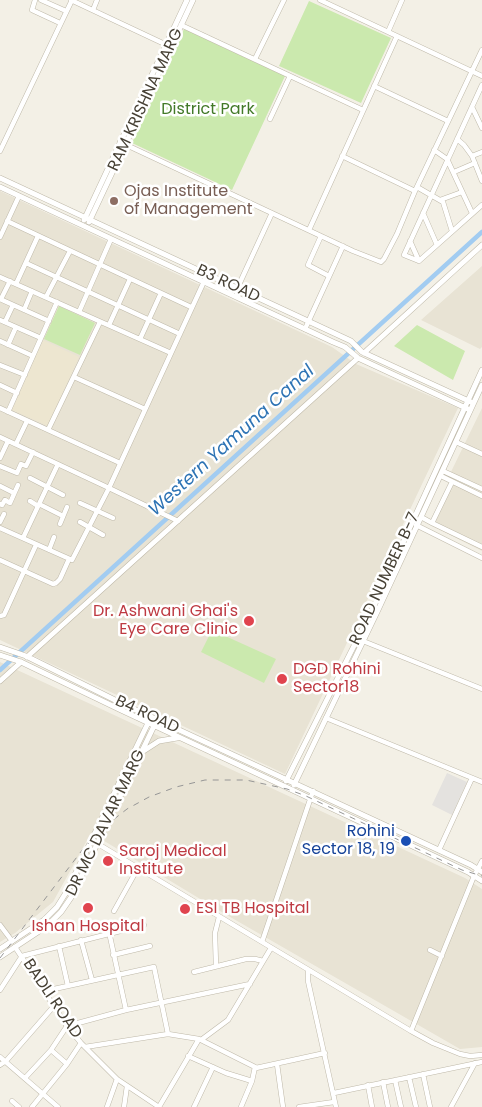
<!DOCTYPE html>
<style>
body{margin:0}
canvas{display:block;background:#f3f0e6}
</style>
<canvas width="482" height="1107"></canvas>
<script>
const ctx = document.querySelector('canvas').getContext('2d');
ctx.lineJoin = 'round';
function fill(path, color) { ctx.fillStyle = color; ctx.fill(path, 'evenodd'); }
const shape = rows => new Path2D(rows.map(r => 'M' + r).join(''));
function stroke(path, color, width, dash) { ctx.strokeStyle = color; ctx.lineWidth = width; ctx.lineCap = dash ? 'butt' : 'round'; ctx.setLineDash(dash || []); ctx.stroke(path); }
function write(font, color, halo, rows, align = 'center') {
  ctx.font = font + ' Poppins,sans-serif'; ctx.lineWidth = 5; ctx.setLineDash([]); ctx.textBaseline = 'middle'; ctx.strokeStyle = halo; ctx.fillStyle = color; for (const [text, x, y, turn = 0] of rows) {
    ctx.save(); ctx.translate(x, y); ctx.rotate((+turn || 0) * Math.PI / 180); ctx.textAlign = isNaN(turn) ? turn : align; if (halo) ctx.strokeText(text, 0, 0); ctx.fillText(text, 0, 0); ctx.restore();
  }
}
fill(shape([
 [0,191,332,347,356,364,458,408,285,774,0,640],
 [482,266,482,347,480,349,421,320],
 [482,408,482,551,432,526,451,481,448,478],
 [0,662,465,878,482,889,482,1047,460,1049,225,914,91,833,53,902,15,933,0,942]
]), '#e8e3d4');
fill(shape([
 [43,340,79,357,48,426,12,410]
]), '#ede6d0');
fill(shape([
 [309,1,391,38,361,103,279,66],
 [184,29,285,76,232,190,132,143],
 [59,306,95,323,80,355,44,339],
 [417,325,465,351,453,380,394,346],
 [212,630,276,659,264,683,201,652]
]), '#cbe9ae');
fill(shape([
 [447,773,467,782,452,815,432,805]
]), '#e4e2df');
stroke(shape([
 [0,670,482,232]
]), '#a2ccf1', 4.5);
const minor = shape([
 [35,0,32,10,60,23],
 [41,0,66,11],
 [71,0,171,47],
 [320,0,482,76],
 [93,10,97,0],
 [181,25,363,110],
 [388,32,402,0],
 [255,59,284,0],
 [482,85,404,255,419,261,482,205],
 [374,86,448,121],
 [472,107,482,128],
 [270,119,290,76],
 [457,139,464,145,472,156,482,181],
 [120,142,353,251,381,262,384,259,397,234,415,191,482,50],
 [434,150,447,159,472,213],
 [0,151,72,0],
 [342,156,415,191],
 [472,156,482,152],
 [454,172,475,163],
 [417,187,443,202,452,231],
 [440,200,462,192],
 [423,213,437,245],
 [7,221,191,307],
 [309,230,397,36],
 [321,236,308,265,329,276],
 [0,237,19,196],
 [410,241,419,261],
 [26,263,180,334],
 [0,277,171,353],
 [16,284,38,236],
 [237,289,272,213],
 [46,297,70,251],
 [0,299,49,321],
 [1,299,10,281],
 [24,310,32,291],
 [79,312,111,239],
 [0,320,41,338],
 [5,322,13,305],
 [109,325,130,279],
 [305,329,343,246],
 [140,339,161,293],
 [0,341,33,356],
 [8,345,16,327],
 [0,365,25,375],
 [74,377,145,409],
 [0,385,17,393],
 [0,408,120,463],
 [8,412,57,302],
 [48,430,100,322],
 [0,437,109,488,207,275],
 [456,442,482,454],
 [16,444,27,421],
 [0,458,8,441],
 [0,466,17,473,21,464,26,466,33,452],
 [443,471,482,489],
 [441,476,482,496],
 [30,478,63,495],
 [0,486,14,493],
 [30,501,38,506],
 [80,503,113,518],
 [0,504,2,505,5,500,10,503,18,485],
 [39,504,63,516],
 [421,517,432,523,452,482],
 [0,522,4,514],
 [80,522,103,535],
 [432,523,482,547],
 [60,524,67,507],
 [416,525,482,558],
 [0,528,72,560,109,488,178,521],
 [23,538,58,464],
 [49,550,54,537],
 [0,560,53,584,56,583,60,579,69,559],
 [0,616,4,615,36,545],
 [363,641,482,689],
 [326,718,482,782],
 [93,841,411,1031,433,1043,460,1054,470,1056,482,1055],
 [439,850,472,778],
 [114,911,138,868],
 [0,925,12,941],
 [109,932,126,1010],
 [81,940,92,980],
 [262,942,313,791],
 [59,946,68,986],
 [15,947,67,1026,81,1043,117,1079,159,1107],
 [430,950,442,956],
 [113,955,150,946],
 [216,966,215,933,219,917],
 [308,970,308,981,336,1107],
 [194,972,246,959,255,959,263,961],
 [0,990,22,956,144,925],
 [45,991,154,967,168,1034],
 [411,1031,474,876,482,861],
 [201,1040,228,1020,271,948],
 [85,1047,168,1034,199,1039,255,1067,252,1081,241,1107],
 [51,1050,67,1064],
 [188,1056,226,1073,252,1081],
 [0,1057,58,1107],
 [277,1064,283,1107],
 [0,1065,6,1061,54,1006],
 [256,1068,325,1053],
 [423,1074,430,1107],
 [409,1077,416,1107],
 [25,1078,51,1050,67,1026,126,1010,250,984],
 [395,1080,401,1107],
 [383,1082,388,1107],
 [368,1085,372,1107],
 [334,1093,482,1062],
 [12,1101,19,1107],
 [32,1107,67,1064,81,1043],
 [107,1107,117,1079],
 [124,1107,127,1086],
 [159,1107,199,1039],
 [194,1107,213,1067],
 [299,1107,334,1102],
 [451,1107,475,1063]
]);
const tertiary = shape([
 [0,178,351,341,362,352,473,403],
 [0,187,333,342,345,347,358,358,470,410],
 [84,220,187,0],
 [89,222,193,0],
 [364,353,482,245],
 [0,647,26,656,123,704,471,865,482,872],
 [0,655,21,662,121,710,468,872,482,881],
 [27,657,358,358],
 [0,681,21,662],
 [142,752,159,741,177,738],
 [286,781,373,608,482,370],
 [294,785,378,610,482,385],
 [0,949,44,920,57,907,67,891,149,721],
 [0,957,47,926,61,912,72,896,155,724]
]);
stroke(minor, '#bfb9a9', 5.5);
stroke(tertiary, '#bfb9a9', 6);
stroke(minor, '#fff', 4.5);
stroke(tertiary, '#fff', 5);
stroke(shape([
 [0,958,83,849,104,827,127,809,149,797,176,787,205,780,246,780,287,789,306,796,462,870,482,876]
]), '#969696', 1, [6, 6]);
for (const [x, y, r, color] of [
 [114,201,5,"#8d6e63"],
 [249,621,6,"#e0444e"],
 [282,679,6,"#e0444e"],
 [406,841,6,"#1a4fb4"],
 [108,861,6,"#e0444e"],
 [88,908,6,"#e0444e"],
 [185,909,6,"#e0444e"]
]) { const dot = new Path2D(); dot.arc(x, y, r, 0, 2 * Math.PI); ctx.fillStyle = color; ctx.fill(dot); stroke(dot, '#fff', 2); }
write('16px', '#474135', '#fff', [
 ["RAM KRISHNA MARG",146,100,-65],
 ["B3 ROAD",228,284,25],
 ["ROAD NUMBER B-7",385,579,-65],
 ["B4 ROAD",147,715,25],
 ["DR MC DAVAR MARG",106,823,-64],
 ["BADLI ROAD",52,999,56]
]);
write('16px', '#427928', '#fff', [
 ["District Park",208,110]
]);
write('16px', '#785e54', '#fff', [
 ["Ojas Institute",124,192],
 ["of Management",124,210]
], 'left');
write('16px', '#be3a42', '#fff', [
 ["Dr. Ashwani Ghai's",238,612,"right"],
 ["Eye Care Clinic",238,630,"right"],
 ["DGD Rohini",293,670],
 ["Sector18",293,688],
 ["Saroj Medical",119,852],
 ["Institute",119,870],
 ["ESI TB Hospital",196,909],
 ["Ishan Hospital",88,927,"center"]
], 'left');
write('16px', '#164399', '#fff', [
 ["Rohini",395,832],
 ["Sector 18, 19",395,850]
], 'right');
write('italic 18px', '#2d73b4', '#fff', [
 ["Western Yamuna Canal",232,441,-42]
]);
</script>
